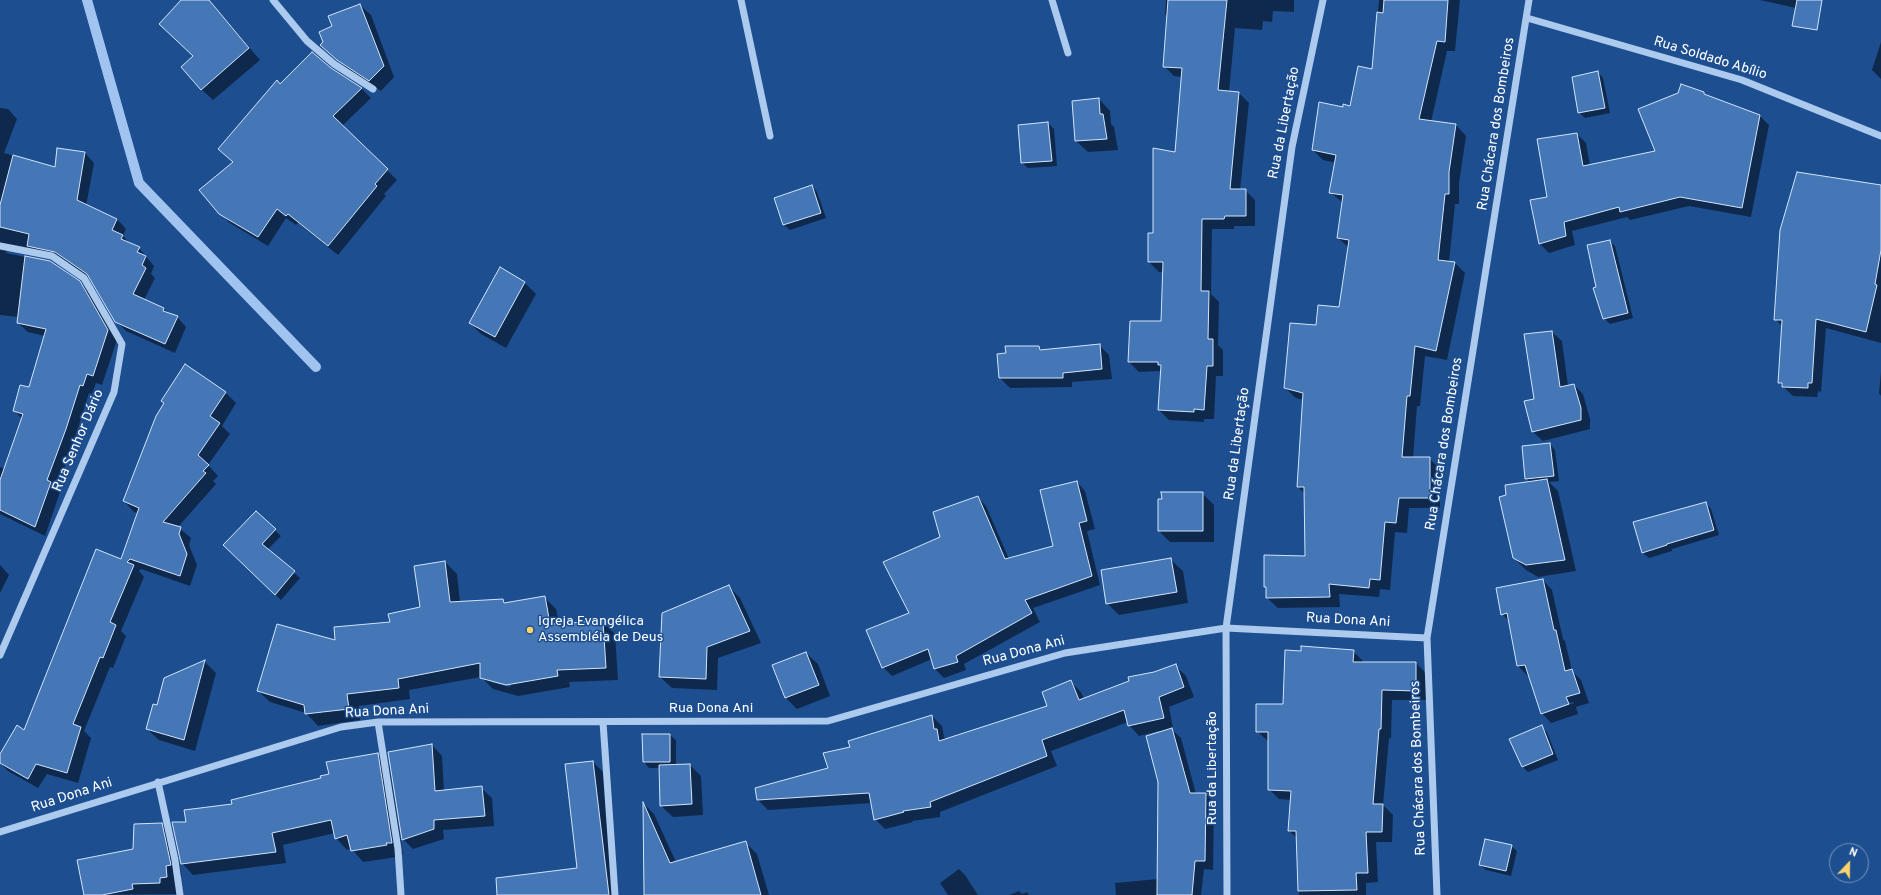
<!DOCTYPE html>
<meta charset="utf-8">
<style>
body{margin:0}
#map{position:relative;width:1881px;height:895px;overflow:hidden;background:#1d4e90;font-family:Overpass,sans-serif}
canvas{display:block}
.north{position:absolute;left:1829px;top:843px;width:40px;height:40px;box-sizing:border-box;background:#1d4e90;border:1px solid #7795bc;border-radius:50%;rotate:22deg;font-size:11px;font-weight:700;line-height:16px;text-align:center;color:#fff}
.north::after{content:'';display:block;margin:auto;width:14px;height:18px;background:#fdd46b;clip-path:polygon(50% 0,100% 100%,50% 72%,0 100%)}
</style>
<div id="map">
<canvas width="1881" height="895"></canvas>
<div class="north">N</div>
</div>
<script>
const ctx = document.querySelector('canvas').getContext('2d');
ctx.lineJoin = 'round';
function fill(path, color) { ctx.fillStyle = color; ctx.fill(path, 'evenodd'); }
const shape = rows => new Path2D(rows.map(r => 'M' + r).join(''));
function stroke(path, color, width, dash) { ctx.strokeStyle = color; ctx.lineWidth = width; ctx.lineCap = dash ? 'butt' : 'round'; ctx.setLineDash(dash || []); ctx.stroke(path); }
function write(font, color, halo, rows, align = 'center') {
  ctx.font = font + ' Overpass,sans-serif'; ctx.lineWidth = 3; ctx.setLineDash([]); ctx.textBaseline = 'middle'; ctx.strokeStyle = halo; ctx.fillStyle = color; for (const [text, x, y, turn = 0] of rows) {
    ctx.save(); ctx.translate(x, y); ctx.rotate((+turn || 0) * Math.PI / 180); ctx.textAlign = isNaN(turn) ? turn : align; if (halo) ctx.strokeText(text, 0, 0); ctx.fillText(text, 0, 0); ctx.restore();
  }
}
fill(shape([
 [202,0,208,0,216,8,260,60,213,100,201,89,194,56],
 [1166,0,1294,0,1294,12,1273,11,1272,22,1263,21,1262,30,1235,28,1229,92,1239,93,1249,103,1240,190,1245,190,1255,200,1255,226,1234,226,1234,229,1212,229,1211,294,1219,302,1218,345,1223,350,1223,376,1216,376,1214,419,1204,419,1204,422,1169,420,1159,410,1161,371,1139,372,1129,362,1162,322,1164,272,1159,272,1149,262,1154,234,1176,153,1182,77,1174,76,1164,66,1168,17,1165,14],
 [1379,0,1460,0,1455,51,1447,51,1431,122,1456,125,1466,136,1459,183,1459,204,1455,204,1449,262,1455,263,1465,273,1447,360,1425,356,1420,406,1417,406,1413,458,1429,458,1440,469,1440,508,1409,508,1407,533,1395,532,1390,590,1380,589,1379,597,1339,594,1340,607,1278,608,1267,598,1267,590,1265,587,1306,557,1305,494,1298,487,1304,400,1296,398,1285,388,1317,326,1340,308,1349,248,1338,238,1343,203,1330,192,1336,163,1323,160,1313,150,1343,108,1351,107,1373,70],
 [1760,0,1797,0,1796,8],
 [360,5,371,15,394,77,381,91,349,70,321,45,333,27],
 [1881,42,1881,79,1872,70],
 [331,69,362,89,371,98,342,126,397,180,384,194,386,196,338,255,298,223,296,225,286,218,268,246,230,223,220,213,233,162,219,149,280,85],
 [1598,72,1603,78,1610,113,1585,118,1579,112],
 [1703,93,1707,96,1760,116,1769,125,1751,217,1689,206,1630,220,1627,217,1572,231,1575,245,1549,253,1540,244,1548,197,1577,134,1586,143,1590,166,1656,152],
 [1099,99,1110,111,1111,124,1114,127,1118,150,1088,152,1076,141],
 [0,108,8,109,17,119,4,153,56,168,58,149,85,153,94,163,86,206,117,219,126,229,123,236,130,244,139,248,154,266,151,274,155,278,144,300,164,309,169,314,177,317,186,327,175,353,126,331,116,321,92,280,65,261,7,250,6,253,50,262,80,282,89,292,117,340,102,385,96,383,92,394,89,393,75,438,57,489,60,492,45,536,0,514,0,467,5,469,22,419,14,410,29,389,45,336,28,332,18,323,19,317,0,315],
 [1048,123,1054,129,1057,166,1028,168,1022,163],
 [812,186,817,192,826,218,790,230,784,225,775,198],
 [1881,187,1881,343,1826,328,1821,392,1818,391,1817,397,1793,396,1779,383,1783,327,1776,320],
 [1609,241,1615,246,1633,318,1610,324,1604,318,1597,288],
 [525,283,536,294,506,348,481,334,470,323],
 [1552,332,1562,341,1568,386,1574,385,1583,394,1590,419,1590,429,1543,441,1533,432,1535,399,1526,335],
 [1099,345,1109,355,1112,379,1072,382,1072,387,1010,388,1000,378,1039,347,1043,351],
 [186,366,226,393,236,403,222,426,230,434,208,465,218,476,213,481,216,484,178,527,191,538,189,545,197,565,190,586,141,569,139,571,144,577,121,631,126,636,113,668,110,667,84,731,91,738,78,783,47,774,38,788,8,771,0,763,0,756,25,731,121,561,138,513,134,512,124,501],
 [1881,372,1881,396,1879,393],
 [1550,444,1555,450,1559,481,1549,482,1558,491,1576,571,1538,577,1526,570,1514,558,1530,482,1526,478],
 [1077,482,1085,491,1095,529,1087,531,1100,585,1033,608,1040,622,964,664,966,670,944,678,935,669,932,659,892,676,883,667,910,613,941,537,978,497,986,506,1009,559,1054,546],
 [1202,493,1214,505,1214,542,1170,542,1159,531],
 [1706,503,1711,509,1719,535,1672,549,1672,551,1649,558,1643,553,1634,523],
 [256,512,281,536,267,550,300,578,281,600,225,545],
 [1171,560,1183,571,1188,603,1119,615,1107,603],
 [445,562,457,574,460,602,503,600,507,603,544,597,556,609,559,624,603,622,615,634,618,680,569,682,570,687,518,696,493,689,481,677,409,690,410,699,359,706,360,720,318,726,306,713,270,702,258,691,337,641,392,622,421,608],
 [491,680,511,685,510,687,491,682],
 [0,565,9,575,0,593],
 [1543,580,1552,590,1563,639,1565,641,1572,671,1581,680,1589,703,1576,707,1578,714,1551,723,1542,713,1529,675,1528,676,1518,666,1509,621,1502,614],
 [1573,702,1574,703,1546,713,1546,711],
 [729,587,740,598,761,643,718,658,717,690,672,688,660,677],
 [1353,651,1363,661,1363,663,1416,663,1426,673,1426,700,1392,700,1391,738,1389,738,1383,805,1393,815,1392,842,1376,842,1378,882,1366,883,1366,895,1299,895,1297,838,1289,831,1291,800,1279,799,1269,789,1269,742,1257,731,1284,705,1302,652],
 [806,653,818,664,830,696,797,709,786,698],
 [205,662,216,673,195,751,159,740,147,729,158,706,165,679],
 [1176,666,1186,676,1194,697,1169,707,1173,728,1171,729,1181,738,1196,794,1206,794,1214,803,1213,870,1204,869,1201,895,1116,895,1115,883,1158,879,1160,733,1159,731,1139,736,1129,725,1128,722,1051,751,1057,766,940,812,940,817,912,821,913,822,885,829,875,819,872,803,768,810,758,800,829,768,851,748,932,716,942,726,944,737,947,740,1048,707,1071,682,1081,692,1084,699],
 [1541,726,1547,732,1558,760,1528,772,1522,766],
 [643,735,670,735,676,740,676,765,690,765,701,776,703,815,673,817,661,806,660,768,649,768,644,762],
 [432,745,442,756,444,791,481,788,492,798,494,826,443,830,444,839,413,849,403,839],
 [377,754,389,766,403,854,397,854,397,857,363,862,351,848,347,850,336,838,335,833,283,845,286,863,193,875,182,863,187,823,233,805,322,779],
 [593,762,603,772,617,895,527,895,578,868],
 [644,804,654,814,676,862,745,842,757,854,769,895,645,895],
 [161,824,173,835,182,876,177,877,178,894,85,895],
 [1511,846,1517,851,1511,876,1486,870,1480,865],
 [959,869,965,875,978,895,948,895,940,883],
 [1019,891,1022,894,1027,892,1029,895,1009,895]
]), '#0007');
stroke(shape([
 [87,0,139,183,316,367]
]), '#a0c4ef', 10);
const building = shape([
 [181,0,209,0,249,48,201,90,181,67,193,56,159,24,181,0],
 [1168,0,1227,0,1218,90,1239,92,1230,189,1246,189,1246,216,1225,216,1224,219,1202,219,1201,291,1209,291,1208,339,1213,339,1213,366,1207,366,1204,410,1194,409,1194,412,1158,410,1161,365,1158,365,1158,362,1128,362,1130,321,1161,321,1163,262,1148,262,1148,233,1153,233,1153,148,1175,152,1182,68,1163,67,1168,0],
 [1384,0,1448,0,1445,42,1437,41,1419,119,1456,124,1449,172,1449,194,1445,194,1438,260,1455,262,1436,351,1415,346,1410,396,1407,396,1402,457,1430,457,1430,498,1399,498,1396,523,1385,522,1380,580,1370,579,1369,588,1329,584,1330,597,1266,598,1266,587,1264,587,1264,555,1305,556,1304,487,1297,487,1303,393,1284,388,1290,323,1316,325,1318,305,1339,307,1349,240,1337,238,1343,195,1329,193,1336,155,1312,150,1319,102,1343,107,1343,104,1350,106,1358,66,1372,69,1377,12,1383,13,1384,0],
 [1797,0,1822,0,1817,30,1792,26,1797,0],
 [360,4,384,66,369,81,337,60,320,45,323,42,319,32,332,26,328,16,360,4],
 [312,52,331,68,362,88,333,116,388,169,375,184,377,186,328,246,288,214,286,216,277,209,258,237,219,214,199,190,233,162,218,149,277,80,280,84,312,52],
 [1598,71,1605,108,1578,113,1572,77,1598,71],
 [1681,84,1704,92,1704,94,1760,115,1742,208,1680,197,1620,212,1619,207,1564,222,1566,236,1539,244,1530,200,1547,197,1537,139,1577,133,1583,166,1655,151,1638,109,1678,93,1681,84],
 [1099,98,1100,114,1103,114,1107,139,1075,141,1072,101,1099,98],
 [1048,122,1052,161,1021,163,1018,125,1048,122],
 [57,148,85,152,77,200,117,219,112,230,123,235,121,239,140,247,137,252,146,256,142,265,146,268,133,294,164,308,163,311,178,316,165,344,115,322,87,274,55,252,27,246,29,234,0,227,0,205,13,155,55,167,57,148],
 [1797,172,1881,185,1881,250,1875,284,1877,285,1866,332,1816,319,1812,383,1808,383,1808,388,1782,387,1782,383,1778,383,1782,320,1774,320,1780,230,1797,172],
 [812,185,821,213,783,225,774,198,812,185],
 [1610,240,1628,313,1603,319,1593,288,1596,287,1587,245,1610,240],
 [25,256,50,261,80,281,108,330,93,376,87,374,83,386,80,385,66,429,47,480,51,482,35,527,0,510,0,480,23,414,13,411,20,385,29,387,46,329,17,323,25,256],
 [500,267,525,282,495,337,469,323,500,267],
 [1552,331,1560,387,1574,384,1581,408,1581,420,1532,432,1524,401,1534,399,1524,334,1552,331],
 [1100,344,1102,369,1063,373,1063,378,999,378,997,354,1006,353,1005,346,1039,346,1040,350,1100,344],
 [185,364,226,392,210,416,220,423,198,455,209,465,203,471,206,473,163,522,181,527,179,534,187,554,180,576,130,559,127,562,134,565,110,622,116,625,103,658,100,657,73,724,81,727,67,773,36,764,28,779,0,763,0,754,17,725,24,730,96,549,121,559,139,508,123,501,156,416,164,403,161,401,185,364],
 [1550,443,1554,476,1525,479,1522,446,1550,443],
 [1547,479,1565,560,1526,565,1513,558,1499,497,1506,495,1505,485,1547,479],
 [1077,481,1087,521,1079,523,1092,576,1025,600,1032,613,956,656,958,662,934,669,928,649,882,668,866,630,909,613,883,562,940,537,933,512,978,496,1005,559,1053,546,1040,490,1077,481],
 [1161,492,1203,492,1203,531,1158,531,1158,499,1162,499,1161,492],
 [1706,502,1714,530,1667,544,1667,545,1642,553,1633,522,1706,502],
 [256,511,276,529,262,544,295,571,275,595,223,545,256,511],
 [1171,558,1177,592,1106,604,1101,570,1171,558],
 [445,561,450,602,503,599,504,603,545,596,550,624,603,621,606,668,557,670,558,676,506,685,480,678,480,663,398,679,399,688,347,694,349,709,305,714,304,705,257,691,277,624,335,640,334,627,390,622,388,614,420,607,414,566,445,561],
 [1543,579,1554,630,1556,630,1565,671,1572,669,1580,693,1566,697,1569,704,1541,714,1525,665,1517,666,1507,613,1501,615,1496,588,1543,579],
 [729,585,750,631,707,647,706,679,659,677,662,613,729,585],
 [1301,646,1354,650,1353,662,1416,662,1416,691,1382,690,1381,729,1379,729,1373,804,1383,804,1382,832,1366,832,1368,873,1356,873,1357,890,1298,891,1296,831,1288,831,1291,791,1268,790,1268,732,1256,732,1256,704,1283,704,1285,650,1301,651,1301,646],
 [806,652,819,685,785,698,772,665,806,652],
 [205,660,184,740,146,729,153,704,157,705,164,678,205,660],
 [1176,664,1184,687,1159,697,1164,718,1128,726,1124,710,1042,740,1047,756,930,802,931,807,903,811,904,812,874,820,869,793,757,800,755,788,828,768,823,753,850,747,848,741,932,715,934,729,937,729,939,741,1047,706,1042,692,1071,680,1079,700,1129,681,1128,677,1154,672,1176,664],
 [1542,725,1553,754,1522,767,1509,739,1542,725],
 [1172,728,1190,793,1206,793,1205,861,1195,861,1192,895,1157,895,1158,782,1146,736,1172,728],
 [642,734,670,734,670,762,643,762,642,734],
 [432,744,435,791,482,786,485,816,434,820,434,829,402,840,388,752,432,744],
 [378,753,392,843,386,843,387,845,351,851,347,835,335,839,331,820,272,833,276,852,181,864,172,822,186,822,184,810,232,804,231,800,321,778,320,776,329,774,326,762,378,753],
 [593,761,609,895,497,895,496,878,577,868,565,764,593,761],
 [690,764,692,804,660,806,659,765,690,764],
 [643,802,670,863,746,841,761,895,644,895,643,802],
 [162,823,171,865,166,866,167,877,160,878,160,883,132,884,133,889,102,895,84,895,77,860,133,849,134,824,162,823],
 [1485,839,1512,845,1506,871,1479,865,1485,839]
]);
fill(building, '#4577b7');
stroke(building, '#d2e4fa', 1);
stroke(shape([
 [273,0,307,41,334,64,373,89],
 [741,0,770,136],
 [1052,0,1068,53],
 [1527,18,1742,80,1881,136],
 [0,246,52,256,84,278,122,344,114,392,0,655],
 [378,722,398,849,401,895],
 [603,722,615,895],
 [158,782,175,860,180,895],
 [0,832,341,727,378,722,828,721,1065,653,1226,628,1427,638],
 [1227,895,1226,628,1292,147,1323,0],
 [1437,895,1427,638,1529,0]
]), '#acc9ee', 7);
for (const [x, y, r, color] of [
 [530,630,4,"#fdd46b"]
]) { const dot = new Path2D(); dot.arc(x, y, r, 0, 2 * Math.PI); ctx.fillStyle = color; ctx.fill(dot); stroke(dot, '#1d4e90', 1.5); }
write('14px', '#fff', '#1d4e90', [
 ["Rua Soldado Abílio",1710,59,17],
 ["Rua da Libertação",1285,123,-79],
 ["Rua Chácara dos Bombeiros",1497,124,-81],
 ["Rua Senhor Dário",79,441,-67],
 ["Rua da Libertação",1238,444,-82],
 ["Rua Chácara dos Bombeiros",1445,444,-81],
 ["Rua Dona Ani",1348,621,3],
 ["Rua Dona Ani",1024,652,-15],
 ["Rua Dona Ani",711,709],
 ["Rua Dona Ani",387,712,-3],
 ["Rua da Libertação",1213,768,-90],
 ["Rua Chácara dos Bombeiros",1419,768,-92],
 ["Rua Dona Ani",72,796,-18]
]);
write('14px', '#fff', '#1d4e90', [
 ["Igreja Evangélica",538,622],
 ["Assembléia de Deus",538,638]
], 'left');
</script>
